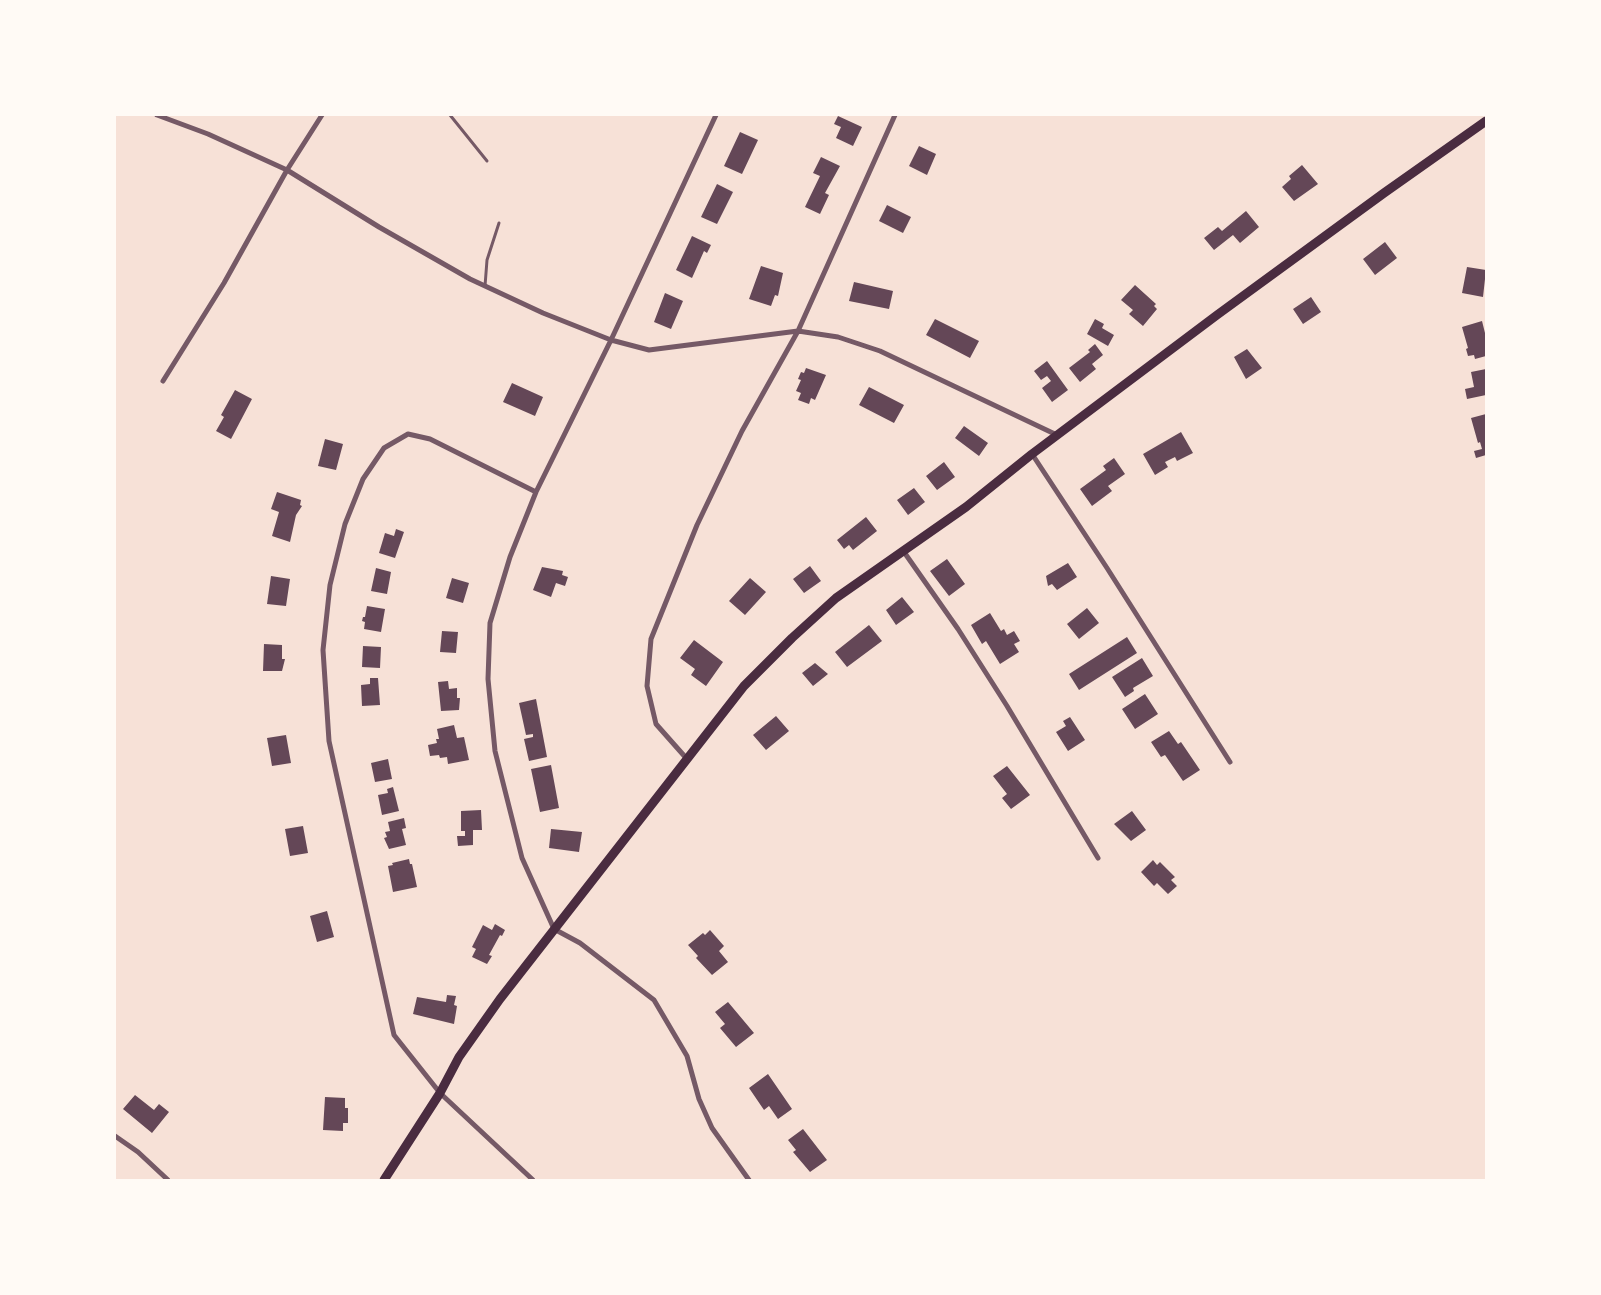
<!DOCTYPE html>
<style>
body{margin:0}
#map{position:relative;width:1601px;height:1295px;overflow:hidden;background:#f7e1d7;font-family:Karla,sans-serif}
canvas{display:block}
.frame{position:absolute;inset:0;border:116px solid #fffaf5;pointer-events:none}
</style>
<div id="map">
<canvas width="1601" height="1295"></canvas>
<div class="frame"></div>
</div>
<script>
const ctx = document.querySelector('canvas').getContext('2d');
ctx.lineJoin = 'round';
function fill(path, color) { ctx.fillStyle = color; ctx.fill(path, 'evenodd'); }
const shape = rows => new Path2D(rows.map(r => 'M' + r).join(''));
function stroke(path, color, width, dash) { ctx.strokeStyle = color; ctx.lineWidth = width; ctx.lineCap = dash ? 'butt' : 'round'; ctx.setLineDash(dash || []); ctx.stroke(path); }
fill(shape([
 [838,116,862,127,853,146,836,138,841,127,834,124],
 [740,132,758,140,742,174,724,166],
 [919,146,936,154,927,175,909,166],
 [821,157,840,166,825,193,829,195,820,214,805,207,820,176,813,173],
 [1302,165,1318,184,1294,201,1282,187,1291,179,1289,176],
 [717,184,733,192,717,224,701,217],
 [887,205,911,217,903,233,879,221],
 [1246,211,1259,227,1240,243,1233,235,1214,250,1204,238,1218,227,1222,231],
 [692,236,711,245,707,253,704,251,692,278,676,270],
 [1385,242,1397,258,1375,275,1363,259],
 [761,266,783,273,778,296,775,295,771,306,749,299],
 [1467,267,1486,270,1483,297,1462,293],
 [854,282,893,291,889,309,849,301],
 [1135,285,1156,304,1154,306,1157,309,1143,326,1129,314,1133,310,1121,300],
 [665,293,683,301,671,329,654,322],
 [1311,297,1321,312,1303,324,1293,309],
 [935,319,979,341,970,358,926,335],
 [1095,319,1104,324,1102,328,1114,335,1108,346,1087,334],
 [1482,321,1486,337,1486,356,1475,359,1474,355,1468,356,1466,349,1468,348,1462,327],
 [1095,344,1103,355,1092,364,1096,369,1080,382,1069,368,1090,352,1088,350],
 [1247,349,1262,368,1246,379,1234,357],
 [1047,361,1068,390,1052,402,1042,388,1051,381,1047,376,1041,380,1034,371],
 [806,368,826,375,815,400,811,398,809,404,798,400,801,393,796,391,801,380,798,379,801,372,804,373],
 [1486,369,1486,395,1467,399,1465,389,1474,387,1471,372],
 [512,383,543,397,535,416,503,402],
 [869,387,904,405,894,423,859,405],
 [235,390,252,399,231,439,216,431,224,417,221,415],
 [1486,414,1486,455,1476,458,1474,451,1482,449,1480,442,1478,443,1471,418],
 [964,426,988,443,979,456,955,438],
 [1181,432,1193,453,1177,461,1175,457,1165,462,1168,467,1155,475,1143,454],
 [325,439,343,444,336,470,318,466],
 [1114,458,1125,474,1108,486,1112,491,1092,506,1080,489,1106,470,1103,466],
 [944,462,955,477,937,490,926,476],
 [914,488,925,502,908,515,897,500],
 [277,492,301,500,300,505,302,506,296,515,290,542,272,536,279,512,271,509],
 [866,517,877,531,853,550,849,545,844,549,837,540],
 [396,529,404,532,395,558,379,553,385,533,394,536],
 [947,559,965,584,949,596,930,571],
 [1068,563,1077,577,1057,590,1052,584,1048,586,1046,576],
 [810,566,821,581,804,593,793,579],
 [542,567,563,571,562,575,568,577,565,586,556,583,551,597,533,590],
 [376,568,391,572,387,594,371,591],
 [271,576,290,579,286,606,267,604],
 [452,578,469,583,463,603,446,598],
 [750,578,766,592,745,615,729,601],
 [902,597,914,612,896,625,886,610],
 [367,606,385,609,381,632,364,629,365,622,362,621,363,617,365,617],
 [1087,608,1099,623,1079,639,1067,624],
 [990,613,1001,631,1004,629,1007,635,1014,631,1020,641,1014,644,1019,652,1000,664,986,641,982,644,971,625],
 [869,625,882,641,847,667,835,652],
 [442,631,458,632,456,653,440,652],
 [1127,637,1137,653,1079,690,1069,674],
 [694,640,723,662,706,686,691,675,695,669,680,658],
 [264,644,282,645,282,659,285,659,282,671,263,671],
 [363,646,381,647,380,668,362,667],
 [1142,658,1153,676,1133,688,1134,691,1125,697,1112,677],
 [815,663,828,674,813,686,802,673],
 [370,678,378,678,380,705,362,706,361,685,370,684],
 [448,681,449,689,457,688,457,698,460,698,459,710,441,711,438,682],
 [1145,694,1158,714,1135,729,1122,709],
 [536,699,547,757,529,761,524,739,533,737,533,734,526,735,519,703],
 [776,716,789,731,766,750,753,735],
 [1070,717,1085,740,1068,751,1056,732,1066,726,1063,721],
 [454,725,457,738,464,737,469,760,448,764,447,757,440,758,439,755,430,756,428,745,437,743,436,739,439,739,437,729],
 [1169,731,1178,744,1181,742,1200,770,1183,781,1165,755,1161,757,1151,742],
 [286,735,291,763,272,766,267,738],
 [388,759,392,779,375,782,371,763],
 [551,765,559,808,540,812,531,769],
 [1007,766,1030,795,1011,809,1002,798,1007,794,993,776],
 [393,787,399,811,382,815,378,795,388,793,387,789],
 [481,810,482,830,473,830,473,845,458,846,457,836,465,836,465,831,461,831,461,811],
 [1132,811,1146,830,1131,841,1114,824],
 [404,818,406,828,402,829,406,845,389,849,384,838,387,837,385,832,390,831,388,822],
 [303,826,308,853,290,856,285,829],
 [551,829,582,832,579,852,549,848],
 [409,859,410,864,412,864,417,887,393,892,388,866,393,865,392,863],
 [1153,860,1157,865,1160,862,1175,877,1171,880,1177,886,1168,894,1157,883,1154,886,1141,872],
 [327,911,334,937,317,942,310,916],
 [495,924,505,930,502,936,500,935,489,955,492,956,487,964,472,957,476,949,472,947,483,925,492,930],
 [710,930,724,946,719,951,728,962,712,975,696,958,698,956,688,945,703,933,705,935],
 [447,995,456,996,454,1005,457,1006,454,1024,413,1014,417,997,446,1002],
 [728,1002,754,1033,736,1047,720,1028,725,1024,715,1012],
 [768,1074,792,1109,778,1119,769,1106,764,1110,749,1088],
 [135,1095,154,1110,159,1104,169,1112,152,1133,123,1109],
 [325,1097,345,1098,345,1108,348,1108,348,1123,343,1123,343,1131,323,1130],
 [803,1129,827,1160,810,1172,793,1152,796,1150,788,1140]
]), '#644757');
stroke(shape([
 [450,115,487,161],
 [485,286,487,260,499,223]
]), '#755966', 3);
stroke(shape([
 [157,115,208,134,287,170,379,227,470,279,543,313,611,340,649,350,798,331,838,337,880,351,1057,435],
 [716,115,611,340,536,492,510,557,490,623,488,679,495,751,522,858,554,929,580,943,654,1000,687,1056,699,1099,712,1128,749,1180],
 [163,381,224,283,287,170,322,115],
 [1032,454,1107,568,1230,762],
 [904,552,958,629,1007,706,1098,858],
 [687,759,656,724,647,686,651,639,697,525,742,431,798,331,895,115],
 [115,1136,138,1152,168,1180],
 [533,1180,440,1093,394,1035,329,741,323,650,330,585,345,524,363,479,384,448,408,434,430,439,536,492]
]), '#755966', 5);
stroke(shape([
 [384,1180,440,1093,459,1057,500,999,744,686,792,638,836,598,966,507,1032,454,1217,315,1384,193,1486,121]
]), '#4a2c40', 9);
</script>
